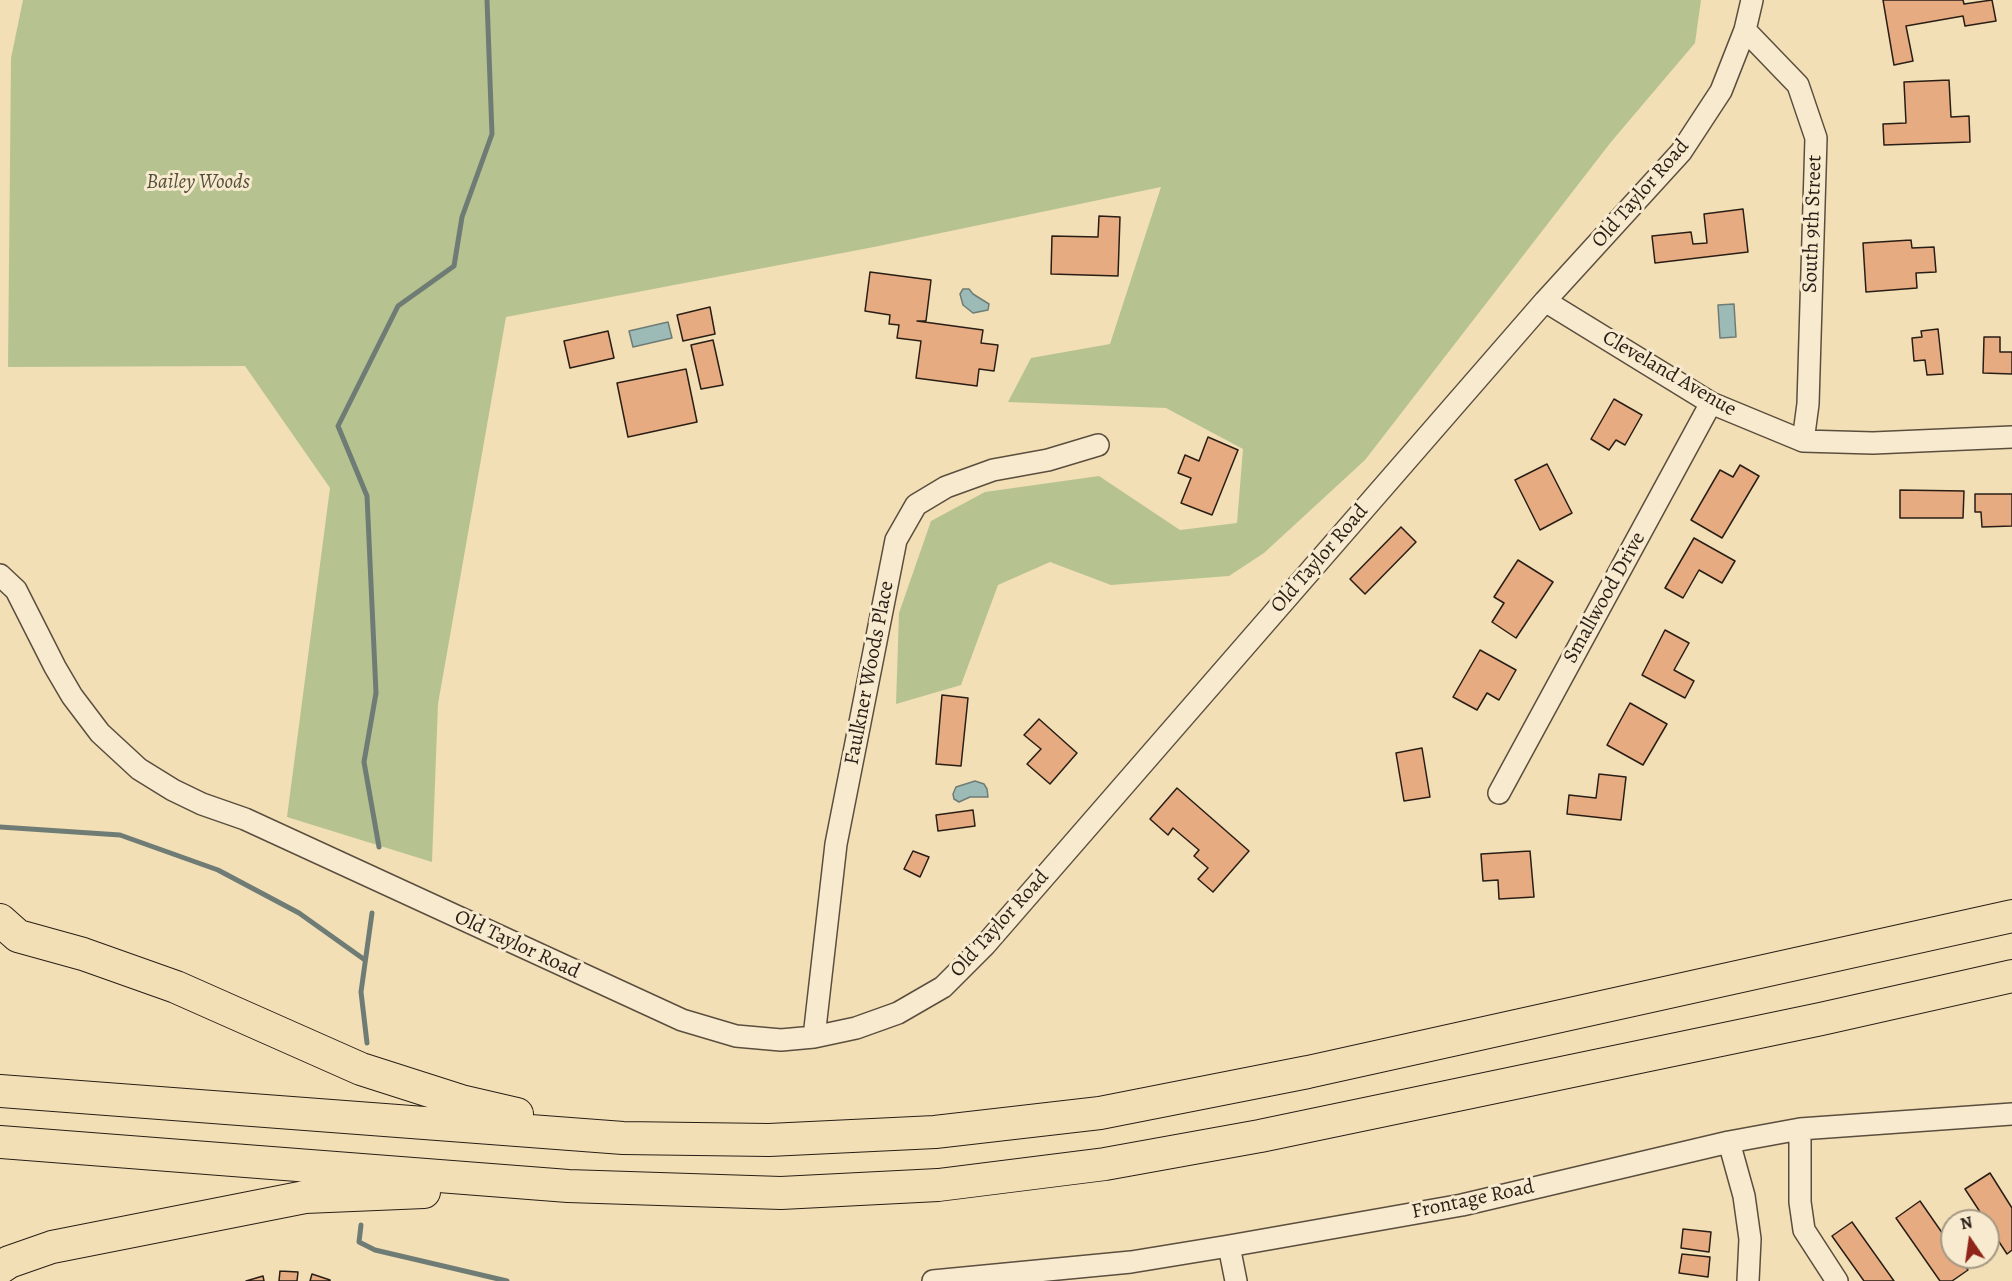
<!DOCTYPE html>
<style>
body{margin:0}
#map{position:relative;width:2012px;height:1281px;overflow:hidden;background:#f2dfb5;font-family:Alegreya,serif}
canvas{display:block}
.north{position:absolute;left:1940px;top:1209px;width:60px;height:60px;box-sizing:border-box;background:#f7eacf;border:2px solid #a59885;border-radius:50%;rotate:347deg;font-size:16px;font-weight:700;line-height:24px;text-align:center;color:#291e16}
.north::after{content:'';display:block;margin:auto;width:21px;height:27px;background:#8f2418;clip-path:polygon(50% 0,100% 100%,50% 72%,0 100%)}
</style>
<div id="map">
<canvas width="2012" height="1281"></canvas>
<div class="north">N</div>
</div>
<script>
const ctx = document.querySelector('canvas').getContext('2d');
ctx.lineJoin = 'round';
function fill(path, color) { ctx.fillStyle = color; ctx.fill(path, 'evenodd'); }
const shape = rows => new Path2D(rows.map(r => 'M' + r).join(''));
function stroke(path, color, width, dash) { ctx.strokeStyle = color; ctx.lineWidth = width; ctx.lineCap = dash ? 'butt' : 'round'; ctx.setLineDash(dash || []); ctx.stroke(path); }
function write(font, color, halo, rows, align = 'center') {
  ctx.font = font + ' Alegreya,serif'; ctx.lineWidth = 6; ctx.setLineDash([]); ctx.textBaseline = 'middle'; ctx.strokeStyle = halo; ctx.fillStyle = color; for (const [text, x, y, turn = 0] of rows) {
    ctx.save(); ctx.translate(x, y); ctx.rotate((+turn || 0) * Math.PI / 180); ctx.textAlign = isNaN(turn) ? turn : align; if (halo) ctx.strokeText(text, 0, 0); ctx.fillText(text, 0, 0); ctx.restore();
  }
}
fill(shape([
 [23,0,1701,0,1695,43,1611,142,1365,460,1264,553,1229,576,1111,585,1050,562,998,585,961,685,896,704,899,613,931,521,985,492,1099,476,1180,530,1237,523,1243,449,1166,408,1008,402,1031,358,1110,344,1161,187,874,247,506,317,438,704,432,862,287,817,330,488,245,366,8,367,11,58]
]), '#b6c391');
const water = shape([
 [963,289,969,289,973,294,989,304,988,310,973,313,963,305,960,294,963,289],
 [1734,304,1736,337,1720,338,1718,305,1734,304],
 [668,322,672,338,633,347,629,331,668,322],
 [975,781,984,784,987,789,988,797,970,797,959,802,954,799,953,794,956,787,975,781]
]);
fill(water, '#9dbbb6');
stroke(water, '#6f7c76', 1.5);
stroke(shape([
 [0,827,120,835,218,870,299,913,365,960],
 [379,847,364,762,376,693,367,496,338,426,398,306,454,266,462,217,492,134,487,0],
 [367,1043,361,992,372,913],
 [361,1225,359,1242,375,1250,507,1281]
]), '#6f7c76', 5);
const building = shape([
 [1883,0,1963,0,1964,4,1992,0,1996,21,1965,26,1963,16,1906,26,1913,61,1894,65,1883,0],
 [1949,80,1951,117,1969,116,1970,142,1884,145,1883,124,1906,123,1904,82,1949,80],
 [1743,209,1748,252,1655,263,1652,236,1691,232,1693,244,1707,243,1704,214,1743,209],
 [1099,216,1120,217,1118,276,1051,274,1052,236,1098,237,1099,216],
 [1911,240,1912,248,1934,247,1936,272,1916,273,1917,288,1866,292,1863,243,1911,240],
 [870,272,931,280,926,321,917,321,983,330,981,343,998,345,994,371,979,369,977,386,916,378,921,341,897,338,899,325,889,324,890,315,865,311,870,272],
 [710,307,715,334,683,341,677,315,710,307],
 [1938,329,1943,374,1927,375,1925,360,1914,361,1912,338,1922,337,1921,331,1938,329],
 [608,331,614,358,570,368,564,341,608,331],
 [1984,337,2000,337,2000,352,2012,352,2012,374,1983,373,1984,337],
 [713,340,723,385,701,389,691,345,713,340],
 [686,369,697,422,628,437,617,383,686,369],
 [1614,399,1642,415,1625,445,1616,440,1609,450,1591,439,1614,399],
 [1208,437,1238,450,1212,515,1181,503,1191,478,1178,473,1185,455,1199,461,1208,437],
 [1547,464,1572,513,1540,530,1515,480,1547,464],
 [1740,465,1759,476,1722,538,1691,520,1720,470,1733,477,1740,465],
 [1900,490,1964,491,1963,518,1900,518,1900,490],
 [1975,494,2012,494,2012,526,1982,527,1981,512,1975,512,1975,494],
 [1401,527,1416,542,1365,594,1350,579,1401,527],
 [1694,538,1735,561,1722,583,1699,570,1683,598,1665,588,1694,538],
 [1518,560,1553,582,1516,638,1492,622,1504,603,1494,597,1518,560],
 [1665,630,1689,643,1674,670,1694,681,1685,698,1642,675,1665,630],
 [1480,650,1516,670,1499,700,1487,693,1477,710,1453,697,1480,650],
 [942,695,968,698,961,766,936,764,942,695],
 [1630,703,1667,724,1643,765,1607,745,1630,703],
 [1039,719,1077,753,1050,784,1027,764,1041,749,1024,735,1039,719],
 [1422,748,1430,797,1404,801,1396,753,1422,748],
 [1599,774,1626,777,1621,820,1567,814,1569,795,1596,798,1599,774],
 [1177,788,1249,851,1213,892,1198,879,1208,868,1194,856,1199,850,1173,828,1168,835,1150,819,1177,788],
 [973,810,975,826,938,831,936,815,973,810],
 [913,851,929,857,920,877,904,869,913,851],
 [1530,851,1534,897,1499,899,1498,880,1483,881,1481,854,1530,851],
 [1990,1173,2012,1208,2012,1250,2007,1254,1988,1225,1988,1221,1986,1221,1965,1189,1990,1173],
 [1920,1201,1952,1247,1952,1257,1959,1257,1968,1270,1952,1281,1940,1281,1896,1218,1920,1201],
 [1852,1222,1894,1281,1864,1281,1832,1236,1852,1222],
 [1683,1229,1711,1232,1709,1252,1681,1248,1683,1229],
 [1682,1254,1710,1257,1708,1277,1679,1273,1682,1254],
 [280,1271,298,1272,297,1281,279,1281,280,1271],
 [312,1274,330,1280,330,1281,310,1281,312,1274],
 [263,1276,264,1281,246,1281,263,1276]
]);
fill(building, '#e6ab80');
stroke(building, '#291e16', 1.5);
const minor = shape([
 [1745,30,1798,85,1816,138,1808,404,1803,441],
 [1545,301,1711,403,1803,441,1873,443,2012,437],
 [0,575,16,590,55,667,72,696,100,733,139,769,173,790,202,804,245,819,682,1020,736,1036,781,1040,814,1037,856,1028,898,1013,943,987,985,945,1545,301,1681,152,1721,91,1745,30,1752,0],
 [1499,793,1711,403],
 [814,1037,836,844,896,540,916,505,946,487,993,470,1048,460,1098,445],
 [1800,1129,1800,1202,1804,1230,1837,1281],
 [1729,1142,1744,1196,1750,1239,1748,1281],
 [1229,1246,1236,1281],
 [933,1281,1131,1262,1229,1246,1462,1205,1729,1142,1800,1129,2012,1114]
]);
const highway = shape([
 [0,920,18,936,83,954,176,987,361,1069,461,1101,517,1114],
 [0,1091,623,1138,769,1140,935,1132,1100,1113,1308,1072,2012,916],
 [0,1142,568,1186,781,1193,938,1185,1105,1164,1260,1136,1821,1019,2012,976],
 [0,1268,9,1262,52,1247,305,1197,424,1192]
]);
stroke(minor, '#5b4e3e', 24);
stroke(highway, '#291e16', 34);
stroke(minor, '#f7eacf', 21);
stroke(highway, '#f2dfb5', 32);
write('italic 21px', '#53503b', '#f7eacf', [
 ["Bailey Woods",198,183]
]);
write('21px', '#291e16', '#f7eacf', [
 ["Old Taylor Road",1641,194,-49],
 ["South 9th Street",1813,224,-88],
 ["Cleveland Avenue",1669,374,30],
 ["Old Taylor Road",1320,559,-49],
 ["Smallwood Drive",1605,598,-61],
 ["Faulkner Woods Place",870,673,-79],
 ["Old Taylor Road",1000,924,-48],
 ["Old Taylor Road",517,945,25],
 ["Frontage Road",1473,1200,-12]
]);
</script>
